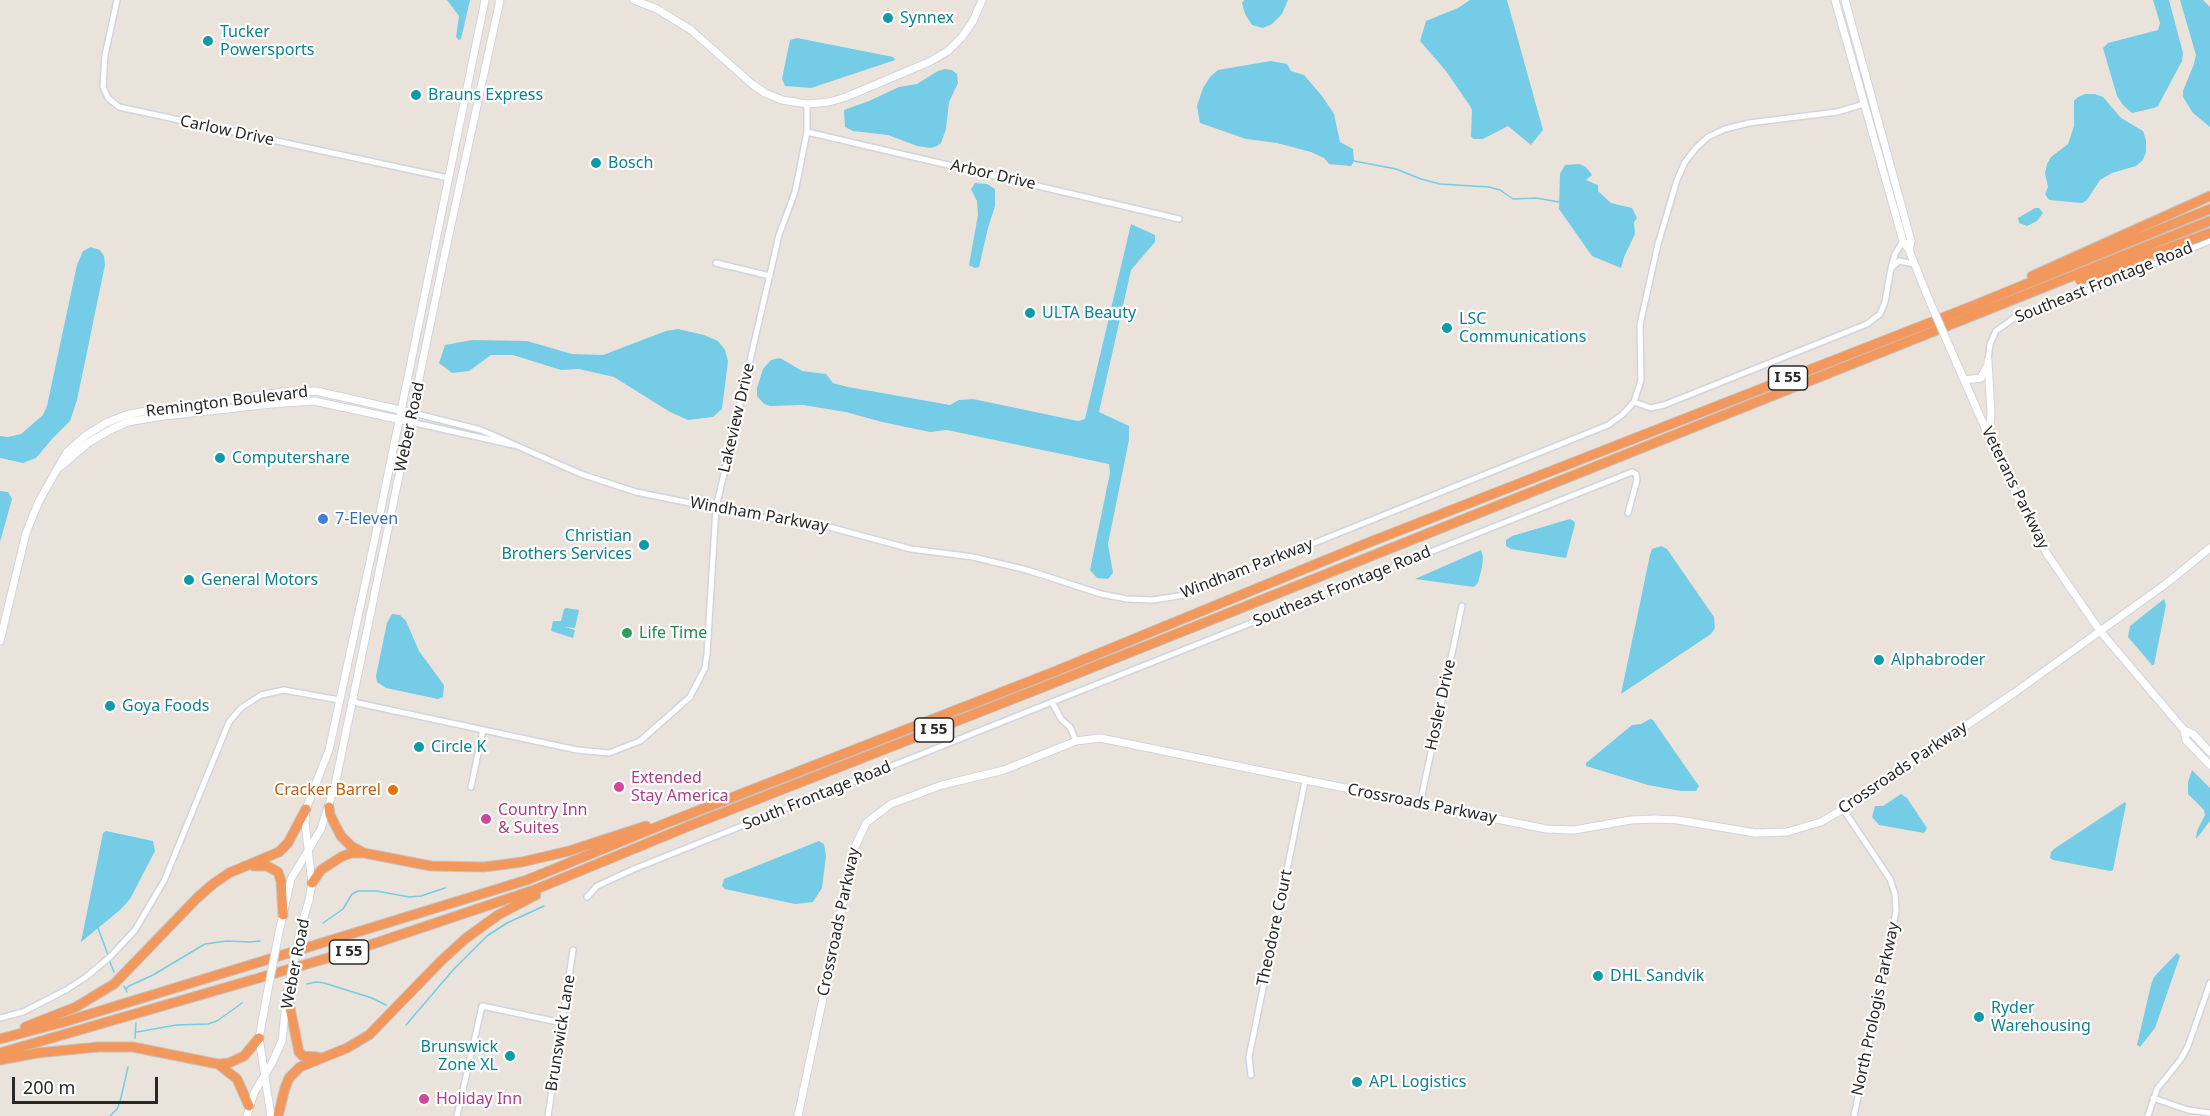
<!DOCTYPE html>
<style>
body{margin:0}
#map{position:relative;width:2210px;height:1116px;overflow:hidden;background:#eae3db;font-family:"Noto Sans",sans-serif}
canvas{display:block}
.scale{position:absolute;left:12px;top:1077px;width:146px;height:27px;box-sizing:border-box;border:3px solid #282828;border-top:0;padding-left:8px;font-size:18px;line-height:21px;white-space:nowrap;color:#282828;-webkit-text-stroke:4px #fff;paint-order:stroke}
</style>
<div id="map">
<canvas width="2210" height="1116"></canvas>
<div class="scale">200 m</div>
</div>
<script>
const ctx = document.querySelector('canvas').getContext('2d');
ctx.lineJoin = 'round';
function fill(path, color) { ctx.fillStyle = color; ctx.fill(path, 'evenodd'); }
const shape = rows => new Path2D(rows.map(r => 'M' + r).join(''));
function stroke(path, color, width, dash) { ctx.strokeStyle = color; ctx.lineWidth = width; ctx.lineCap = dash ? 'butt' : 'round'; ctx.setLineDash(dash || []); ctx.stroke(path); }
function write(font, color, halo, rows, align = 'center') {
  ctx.font = font + ' "Noto Sans",sans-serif'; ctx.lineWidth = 4.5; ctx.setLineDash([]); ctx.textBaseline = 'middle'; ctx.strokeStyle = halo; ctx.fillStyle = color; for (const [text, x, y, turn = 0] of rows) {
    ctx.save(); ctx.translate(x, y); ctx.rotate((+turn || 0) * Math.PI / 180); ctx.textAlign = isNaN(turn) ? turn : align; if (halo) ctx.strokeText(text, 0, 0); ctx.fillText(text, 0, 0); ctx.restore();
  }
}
fill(shape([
 [447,0,470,0,461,39,459,40,456,37,459,16],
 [1244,0,1288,0,1282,14,1272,24,1263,28,1252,25,1245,14,1242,3],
 [1470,0,1507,0,1543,130,1531,145,1508,126,1483,139,1473,139,1471,136,1472,110,1470,106,1446,71,1420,41,1426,21,1458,8],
 [2153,0,2169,0,2183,53,2182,61,2158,106,2154,108,2132,113,2123,105,2117,96,2103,48,2108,43,2158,30,2160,23],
 [2180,0,2203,0,2210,7,2210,127,2193,113,2183,97,2183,91,2194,64,2196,55],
 [797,38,893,57,895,60,811,88,785,86,782,79,790,40],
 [1271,61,1287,64,1291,71,1304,75,1322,96,1334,114,1340,142,1353,149,1354,161,1351,166,1329,164,1324,158,1311,152,1277,143,1246,139,1200,123,1197,106,1203,88,1210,77,1218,70],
 [945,69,952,70,957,74,958,83,949,102,946,129,941,143,937,146,930,148,917,146,888,135,853,131,845,127,844,110,869,101,899,87,917,84,938,71],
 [2085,94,2095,94,2103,97,2121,118,2143,131,2146,140,2146,152,2143,160,2136,166,2112,173,2100,180,2087,200,2082,203,2049,200,2045,194,2048,187,2045,173,2047,164,2051,157,2068,144,2074,126,2074,101,2078,97],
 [1579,164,1586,167,1592,175,1586,180,1598,185,1598,191,1611,203,1632,208,1637,218,1634,222,1635,234,1624,257,1621,268,1592,256,1559,209,1560,174,1565,165],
 [975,183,987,184,995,189,995,206,988,228,979,267,975,268,969,265,978,215,977,201,971,189],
 [2035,208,2039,208,2043,213,2037,221,2027,226,2019,223,2018,218],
 [1131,224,1155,235,1155,242,1131,270,1099,412,1129,426,1129,440,1108,544,1113,573,1108,579,1097,578,1090,570,1110,473,1109,464,947,430,930,432,882,422,846,412,803,405,770,406,764,404,757,396,757,388,763,369,771,360,780,358,802,371,826,374,833,383,848,387,950,405,959,400,973,399,1078,421,1085,419],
 [91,247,100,250,104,256,105,265,77,400,70,421,52,439,36,458,23,463,0,458,0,436,8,437,21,434,43,415,47,406,77,265,83,251],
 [678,329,704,335,718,341,725,350,728,361,722,409,713,417,688,420,670,412,614,377,579,369,561,370,513,355,491,355,469,371,452,373,439,363,445,345,472,340,527,341,572,354,603,355,666,331],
 [0,491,8,492,12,499,0,542],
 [1570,519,1574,521,1575,524,1566,558,1511,549,1506,546,1506,540,1512,536],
 [1661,546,1667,549,1714,617,1715,628,1711,634,1621,694,1650,555,1652,549],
 [1481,550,1483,557,1482,567,1478,583,1474,587,1415,579],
 [2164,599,2166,605,2154,665,2152,665,2128,637,2130,626],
 [566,608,579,610,575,628,565,627,575,630,573,638,551,631,553,621,561,621,564,609],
 [392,614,400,615,406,621,419,651,444,685,443,697,438,699,386,688,377,682,376,676,387,623],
 [1650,719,1653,720,1696,782,1699,786,1696,791,1681,791,1648,785,1586,766,1586,763,1632,725,1641,724],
 [2192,770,2210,788,2210,821,2196,839,2197,831,2205,815,2204,810,2188,794,2188,782],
 [1901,794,1907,798,1927,828,1924,833,1879,825,1872,817,1875,806,1883,806],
 [2125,802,2126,804,2113,870,2110,871,2053,860,2050,858,2051,852,2054,849],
 [106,831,153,841,155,851,130,899,120,910,81,942,103,833],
 [819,841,824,844,826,856,822,888,813,902,795,904,725,889,722,886,724,879],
 [2177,953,2180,956,2155,1028,2140,1047,2137,1045,2151,985,2154,977]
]), '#74cce6');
stroke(shape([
 [1354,161,1396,169,1421,179,1440,184,1489,187,1500,190,1513,199,1536,198,1559,202],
 [323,923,343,909,352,894,358,891,377,891,409,897,421,896,445,888],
 [98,928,108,955],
 [109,960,114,972],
 [307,984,316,982,324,983,372,998,386,1005],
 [124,986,127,992],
 [126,989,129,986,153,975,205,944,227,941,250,942,260,941],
 [406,1025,453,970,487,936,507,923,544,906],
 [137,1032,176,1025,208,1024,217,1021,242,1003],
 [135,1038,136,1023],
 [110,1116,117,1109,120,1102,128,1067]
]), '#74cce6', 1.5);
const street = shape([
 [117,0,105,55,103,87,108,98,119,107,448,178],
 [807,132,1179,219],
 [1903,241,1895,254,1891,268,1899,261,1915,264],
 [716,263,770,276],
 [1988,361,1990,344,1996,331,2014,318,2077,295,2210,241],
 [1634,402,1651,408,1664,405,1867,324,1880,314,1885,302,1891,268],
 [413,413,481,430,581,474,636,492,759,517,818,524,911,549,973,557,1027,570,1101,594,1127,599,1153,600,1185,595,1608,425,1622,415,1634,402,1641,380,1640,325,1658,244,1677,180,1685,162,1696,148,1708,137,1725,129,1749,123,1837,112,1864,104],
 [411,422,513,445],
 [353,702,577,750,609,753,640,741,690,697,705,668,707,654,716,508,779,235,795,192,807,132,807,104],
 [1076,741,1070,727,1061,719,1052,702,1632,472,1636,474,1637,480,1628,513],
 [471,787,483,730],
 [1420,804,1462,606],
 [1843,809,1890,879,1895,894,1896,911,1854,1116],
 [587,897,597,886,634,869,1052,702],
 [0,1018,23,1012,66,990,86,977,111,956,135,930,164,881,229,722,241,708,261,695,284,690,339,700],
 [1251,1075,1249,1057,1305,781],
 [2153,1098,2188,1110,2210,1113],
 [457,1116,482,1006,563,1023],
 [548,1116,573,950],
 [2148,1116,2157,1089,2181,1059,2188,1046,2210,983]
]);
const secondary = shape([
 [634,0,657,9,691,30,752,84,765,93,782,100,807,104,829,102,846,97,929,62,948,51,962,37,973,21,982,0],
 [1835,0,1903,241,1909,250,1927,295],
 [1845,0,1911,241,1909,250],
 [1950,348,2004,471,2047,554,2100,631,2184,730,2186,740,2210,765],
 [1988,361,1991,414,1989,431],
 [1964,380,1981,378,1987,366],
 [60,467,88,443,110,430,128,422,156,417,271,404,314,401,411,422],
 [0,641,26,533,39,501,67,452,85,436,106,423,126,415,141,412,283,392,316,391,413,413],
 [2184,730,2193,734,2210,752],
 [301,927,309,900,312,883,305,822,306,809,329,750,375,538,485,0],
 [279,932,291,879,321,829,335,785,445,253,500,0],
 [266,1000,259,1038,271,1116],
 [247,1116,254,1093,272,1063,282,1041,286,1002],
 [798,1116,855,847,866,823,891,804,942,785,1004,770,1076,741,1100,738,1546,829,1574,830,1631,820,1655,819,1678,820,1755,833,1787,832,1821,822,1843,809,2014,693,2167,583,2210,548]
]);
const highway = shape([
 [2032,276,2210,196],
 [2080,280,2210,233],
 [329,807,330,815,341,836,351,846,362,852],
 [254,866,267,866,278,872,281,881,283,915],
 [312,883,321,870,341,857,351,853,364,853,431,866,484,867,522,862,569,851,646,826],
 [287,993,299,1052,303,1056,318,1057],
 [25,1027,76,1007,114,984,197,898,213,884,229,873,279,852,288,843,306,809],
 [0,1039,64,1022,527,880,664,824,1056,671,1365,544,1970,307,2210,209],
 [0,1053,352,951,534,890,689,826,1041,688,2210,221],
 [0,1060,37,1053,98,1047,133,1047,218,1064,229,1063,244,1056,259,1038],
 [218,1064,237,1079,249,1106],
 [278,1116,285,1088,289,1078,300,1067,347,1048,369,1035,441,961,465,939,498,915,536,895]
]);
stroke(street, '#d0d4e0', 8);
stroke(secondary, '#d0d4e0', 9);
stroke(highway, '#c3c3c3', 11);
stroke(street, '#fff', 5);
stroke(secondary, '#fff', 7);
stroke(highway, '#f3985d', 9);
const secondaryBridge = shape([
 [1927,295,1950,348],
 [287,993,301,927],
 [266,1000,279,932]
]);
stroke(secondaryBridge, '#d0d4e0', 9, []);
stroke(secondaryBridge, '#fff', 7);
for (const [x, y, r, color] of [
 [888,18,6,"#0f9aa8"],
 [208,41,6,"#0f9aa8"],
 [416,95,6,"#0f9aa8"],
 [596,163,6,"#0f9aa8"],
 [1030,313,6,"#0f9aa8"],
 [1447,328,6,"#0f9aa8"],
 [220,458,6,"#0f9aa8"],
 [323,519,6,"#3f7fe0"],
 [644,545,6,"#0f9aa8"],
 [189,580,6,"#0f9aa8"],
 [627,633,6,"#2e9e5b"],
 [1879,660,6,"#0f9aa8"],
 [110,706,6,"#0f9aa8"],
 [419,747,6,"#0f9aa8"],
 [619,787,6,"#d1479c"],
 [393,790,6,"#e8710a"],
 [486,819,6,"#d1479c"],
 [1598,976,6,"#0f9aa8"],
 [1979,1017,6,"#0f9aa8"],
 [510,1056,6,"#0f9aa8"],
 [1357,1082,6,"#0f9aa8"],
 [424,1099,6,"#d1479c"]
]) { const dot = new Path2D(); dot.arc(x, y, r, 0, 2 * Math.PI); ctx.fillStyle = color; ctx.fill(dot); stroke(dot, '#fff', 2); }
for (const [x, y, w] of [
 [1788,378,39],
 [934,730,39],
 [349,952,39]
]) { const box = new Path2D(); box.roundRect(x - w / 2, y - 12, w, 24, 4.5); ctx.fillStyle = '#fff'; ctx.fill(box); stroke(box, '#282828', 1.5); }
write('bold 15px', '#282828', null, [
 ["I 55",1788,378],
 ["I 55",934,730],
 ["I 55",349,952]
]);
write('16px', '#0d838f', '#fff', [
 ["Synnex",900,18],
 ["Tucker",220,32],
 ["Powersports",220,50],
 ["Brauns Express",428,95],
 ["Bosch",608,163],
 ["ULTA Beauty",1042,313],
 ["LSC",1459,319],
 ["Communications",1459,337],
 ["Computershare",232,458],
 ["Christian",632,536,"right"],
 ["Brothers Services",632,554,"right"],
 ["General Motors",201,580],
 ["Alphabroder",1891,660],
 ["Goya Foods",122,706],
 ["Circle K",431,747],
 ["DHL Sandvik",1610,976],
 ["Ryder",1991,1008],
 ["Warehousing",1991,1026],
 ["Brunswick",498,1047,"right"],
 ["Zone XL",498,1065,"right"],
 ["APL Logistics",1369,1082]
], 'left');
write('16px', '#282828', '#fff', [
 ["Carlow Drive",227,131,12],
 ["Arbor Drive",993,175,13],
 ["Southeast Frontage Road",2104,283,-22],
 ["Remington Boulevard",227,402,-7],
 ["Lakeview Drive",737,418,-77],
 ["Weber Road",410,427,-78],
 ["Veterans Parkway",2015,488,64],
 ["Windham Parkway",759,515,10],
 ["Windham Parkway",1247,569,-21],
 ["Southeast Frontage Road",1342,587,-22],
 ["Hosler Drive",1441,705,-78],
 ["Crossroads Parkway",1903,768,-34],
 ["South Frontage Road",817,796,-22],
 ["Crossroads Parkway",1422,804,11],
 ["Crossroads Parkway",839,922,-78],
 ["Theodore Court",1275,928,-78],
 ["Weber Road",296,964,-79],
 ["North Prologis Parkway",1876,1009,-78],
 ["Brunswick Lane",561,1033,-81]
]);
write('16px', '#366cbe', '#fff', [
 ["7-Eleven",335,519]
], 'left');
write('16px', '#27864d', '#fff', [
 ["Life Time",639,633]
], 'left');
write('16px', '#b23c85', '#fff', [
 ["Extended",631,778],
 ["Stay America",631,796],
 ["Country Inn",498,810],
 ["& Suites",498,828],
 ["Holiday Inn",436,1099]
], 'left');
write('16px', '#c56008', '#fff', [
 ["Cracker Barrel",381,790]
], 'right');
</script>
